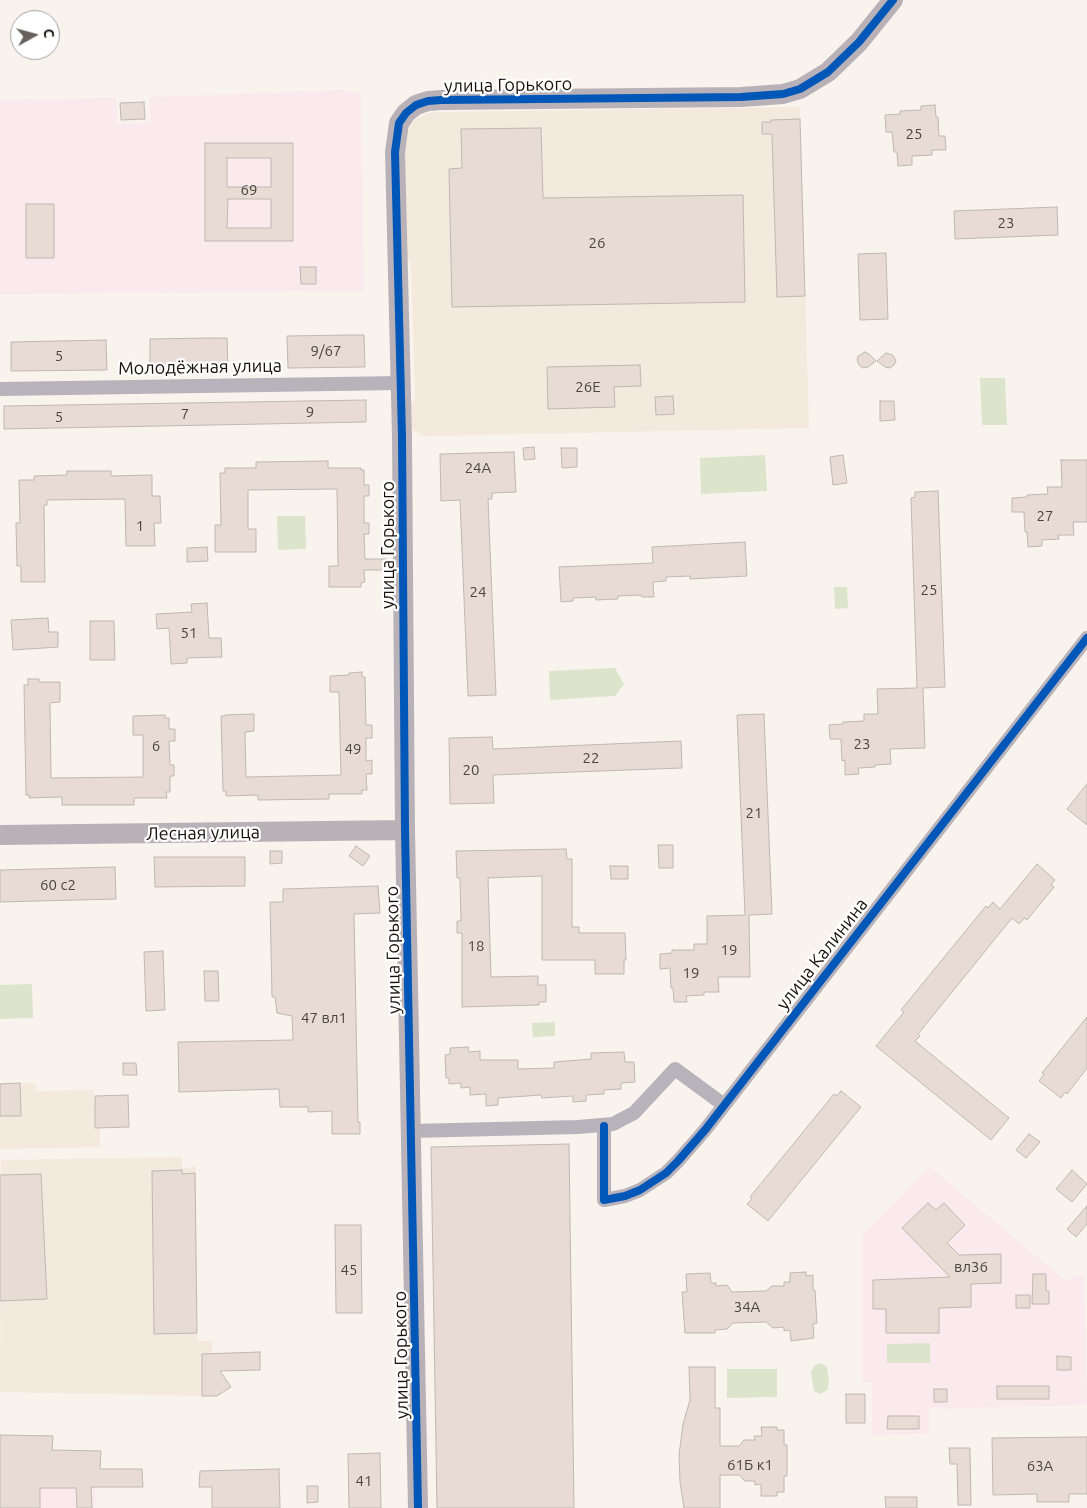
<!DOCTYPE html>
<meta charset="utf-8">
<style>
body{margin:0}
#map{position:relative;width:1087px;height:1508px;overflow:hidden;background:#f9f3ee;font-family:Ubuntu,sans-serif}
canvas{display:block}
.north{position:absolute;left:10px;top:10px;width:50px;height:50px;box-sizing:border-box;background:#fff;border:1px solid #a3a09e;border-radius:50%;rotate:83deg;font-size:14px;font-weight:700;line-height:20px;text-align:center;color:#18110c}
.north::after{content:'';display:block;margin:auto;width:18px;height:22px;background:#67605b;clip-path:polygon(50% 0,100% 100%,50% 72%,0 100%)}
</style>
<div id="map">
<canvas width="1087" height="1508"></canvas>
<div class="north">С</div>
</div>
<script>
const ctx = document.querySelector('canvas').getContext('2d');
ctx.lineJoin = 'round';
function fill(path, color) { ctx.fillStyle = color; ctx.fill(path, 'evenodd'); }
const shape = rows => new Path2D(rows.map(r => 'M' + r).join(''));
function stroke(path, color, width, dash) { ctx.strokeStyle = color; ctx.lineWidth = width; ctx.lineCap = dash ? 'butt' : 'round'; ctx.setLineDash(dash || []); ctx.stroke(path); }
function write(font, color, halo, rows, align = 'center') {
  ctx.font = font + ' Ubuntu,sans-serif'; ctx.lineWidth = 4.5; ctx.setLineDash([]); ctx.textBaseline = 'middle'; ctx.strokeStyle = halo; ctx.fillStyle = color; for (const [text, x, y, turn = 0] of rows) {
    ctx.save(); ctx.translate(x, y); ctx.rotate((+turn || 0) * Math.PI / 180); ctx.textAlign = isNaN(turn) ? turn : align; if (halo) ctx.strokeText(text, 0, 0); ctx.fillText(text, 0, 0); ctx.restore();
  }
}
fill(shape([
 [800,107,809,428,431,436,422,436,412,429,410,423,409,405,415,398,411,264,406,257,403,150,408,129,413,121,429,113,441,112],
 [36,1083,36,1091,94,1090,95,1128,100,1128,100,1147,0,1149,0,1084],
 [182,1157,182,1169,196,1166,197,1333,198,1341,212,1341,213,1396,0,1392,1,1160]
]), '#f3e9dc');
fill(shape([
 [344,90,361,94,364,291,0,294,0,100,116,98,117,124,150,123,150,97],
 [930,1167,1066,1281,1074,1276,1084,1275,1087,1405,929,1409,929,1434,872,1435,872,1382,862,1382,862,1236],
 [40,1448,40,1488,95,1487,95,1508,22,1508]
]), '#faeaed');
fill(shape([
 [980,378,1005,378,1007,425,982,425],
 [765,455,767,491,701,494,700,458],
 [277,516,305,516,306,549,278,550],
 [834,587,847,587,848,608,835,609],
 [615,668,624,684,615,696,550,700,549,671],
 [32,984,33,1018,0,1019,0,985],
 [555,1022,555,1036,533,1037,532,1023],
 [930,1343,930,1363,887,1363,887,1344],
 [821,1363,827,1367,829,1383,827,1390,820,1394,814,1391,811,1372,814,1366],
 [727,1369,777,1369,777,1397,727,1398]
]), '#dce5cb');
const building = shape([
 [144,102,145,119,121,120,120,103,144,102],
 [935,105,936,117,938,117,939,136,945,136,946,150,932,150,932,155,912,156,912,165,898,166,897,152,894,152,892,132,886,132,885,115,900,114,900,111,921,110,921,106,935,105],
 [800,119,805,296,777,297,772,134,762,134,762,122,771,122,771,120,800,119],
 [541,128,543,198,743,195,745,302,452,307,449,169,462,168,461,129,541,128],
 [205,143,293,143,293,241,205,241,205,143],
 [227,158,271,158,271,187,227,187,227,158],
 [228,199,271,199,271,228,227,228,228,199],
 [26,204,54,204,54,258,26,258,26,204],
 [1057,207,1058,235,955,239,954,211,1057,207],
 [886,253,888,319,860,320,858,254,886,253],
 [300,267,316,267,316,284,301,284,300,267],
 [348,335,364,335,365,367,288,368,287,336,348,335],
 [208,338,227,338,228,369,150,370,150,339,208,338],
 [106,340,107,370,11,371,11,342,106,340],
 [865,352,869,354,876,361,868,367,863,368,859,365,857,360,858,356,865,352],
 [886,353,893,355,896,361,894,365,890,368,885,367,877,361,886,353],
 [640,365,641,386,614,387,615,407,548,409,547,367,640,365],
 [673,396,674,414,656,415,655,397,673,396],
 [366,400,366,422,4,429,4,406,366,400],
 [880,401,894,401,895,420,880,421,880,401],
 [534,447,535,459,524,460,523,448,534,447],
 [561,448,577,448,577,467,562,468,561,448],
 [514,452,516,492,492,493,492,499,488,499,496,695,468,696,460,500,441,501,440,454,514,452],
 [843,455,847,483,833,485,830,457,843,455],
 [1061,460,1087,460,1087,522,1073,522,1074,535,1058,535,1059,539,1042,540,1042,546,1028,547,1027,532,1025,532,1024,512,1012,512,1012,498,1027,497,1027,495,1048,494,1047,487,1062,487,1061,460],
 [328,461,328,468,361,468,361,470,364,470,364,485,369,485,369,496,364,496,364,523,369,523,369,534,364,534,365,559,387,559,387,570,364,570,365,582,361,583,361,587,329,587,329,566,338,566,337,489,248,490,248,529,256,529,256,552,215,552,215,525,221,525,220,473,225,473,225,468,256,468,256,462,328,461],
 [67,471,111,471,111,476,152,475,152,496,160,496,161,523,154,523,155,546,126,546,125,499,47,500,47,505,44,505,45,582,21,582,21,566,17,566,16,523,20,523,19,480,34,480,34,476,67,475,67,471],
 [938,491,945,687,923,688,925,748,890,749,891,764,875,765,875,767,858,768,859,774,845,775,845,760,842,761,841,739,830,739,829,725,843,724,843,722,864,721,864,714,878,714,877,689,917,688,911,498,915,497,915,492,938,491],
 [745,542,747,576,690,579,690,576,666,577,666,581,653,582,654,597,642,597,641,595,618,596,618,599,596,600,596,597,573,598,573,601,561,602,559,567,653,563,652,547,745,542],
 [207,547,208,561,187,562,187,548,207,547],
 [207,603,209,638,221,638,222,657,187,658,187,663,171,664,169,628,157,629,156,614,192,612,191,604,207,603],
 [48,618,49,632,58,632,58,647,13,650,11,620,48,618],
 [90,621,114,621,115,660,90,660,90,621],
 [362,672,362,677,365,677,366,725,372,725,372,738,366,738,366,761,372,760,372,774,366,774,367,790,362,790,362,794,329,794,329,799,258,800,258,795,226,796,226,791,223,791,221,716,225,716,225,715,254,714,254,731,245,732,246,777,341,775,339,692,330,692,330,676,349,675,349,673,362,672],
 [28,679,39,679,39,682,60,682,60,702,50,703,51,778,143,777,143,735,133,735,133,716,165,715,165,718,169,718,169,729,175,729,175,741,169,741,170,765,174,765,174,776,170,776,170,792,166,792,167,798,134,798,134,805,62,805,62,797,29,798,29,795,26,795,24,685,28,685,28,679],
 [764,714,772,914,749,915,750,977,718,977,719,992,704,992,704,995,686,996,687,1002,674,1002,673,988,671,988,670,968,660,969,660,954,672,953,672,950,694,950,694,944,707,944,707,916,745,915,737,715,764,714],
 [492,737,493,749,681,741,682,768,493,775,494,803,450,804,449,738,492,737],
 [1087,784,1087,825,1067,809,1087,784],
 [658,845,673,845,673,868,659,868,658,845],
 [356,846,370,856,363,866,349,856,356,846],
 [566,849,567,859,572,859,572,927,579,927,579,933,625,933,626,960,624,960,624,974,595,974,595,960,542,960,542,876,488,878,491,977,538,976,538,985,546,985,546,1002,539,1002,539,1005,462,1007,462,933,457,933,457,921,461,921,460,878,457,878,456,851,566,849],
 [270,851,282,851,282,863,270,864,270,851],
 [154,857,245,857,245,886,155,887,154,857],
 [1037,864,1055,880,1051,885,1054,887,1027,920,1025,918,1019,924,1012,918,918,1034,920,1036,915,1041,1009,1118,991,1140,876,1046,904,1012,901,1010,986,906,988,908,993,902,1000,909,1037,864],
 [610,866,628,866,628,879,611,879,610,866],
 [115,867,116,899,0,902,0,870,115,867],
 [378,886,380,913,354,914,358,1122,360,1122,360,1134,332,1134,332,1111,308,1112,308,1107,280,1107,279,1089,179,1092,178,1042,293,1040,292,1016,277,1013,275,997,272,997,270,902,283,902,283,889,378,886],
 [163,951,165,1010,146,1011,144,952,163,951],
 [204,971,218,971,219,1001,205,1001,204,971],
 [1087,1017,1087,1068,1067,1094,1065,1092,1061,1098,1039,1081,1044,1074,1042,1073,1087,1017],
 [468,1047,469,1052,480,1051,480,1060,518,1060,518,1069,554,1068,554,1062,591,1059,591,1053,624,1052,625,1062,634,1062,635,1082,621,1083,621,1089,604,1090,604,1094,586,1095,586,1101,573,1102,573,1096,542,1098,541,1095,498,1098,498,1105,486,1106,486,1094,470,1095,470,1087,461,1088,461,1083,449,1084,449,1078,446,1078,445,1055,450,1054,450,1048,468,1047],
 [123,1063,136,1063,137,1075,123,1075,123,1063],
 [20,1083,21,1116,0,1116,0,1084,20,1083],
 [841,1091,861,1107,768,1221,747,1204,752,1199,750,1197,834,1094,837,1096,841,1091],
 [128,1095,129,1127,95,1128,95,1096,128,1095],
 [1029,1134,1040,1142,1026,1158,1016,1150,1029,1134],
 [569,1144,574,1508,437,1508,431,1147,569,1144],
 [182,1170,182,1174,195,1173,197,1333,154,1334,152,1171,182,1170],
 [1072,1170,1087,1184,1072,1202,1056,1189,1072,1170],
 [41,1174,47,1299,0,1301,0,1175,41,1174],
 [928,1203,936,1210,944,1203,965,1225,947,1243,959,1255,1001,1254,1001,1283,971,1284,971,1307,939,1308,939,1333,886,1333,886,1309,873,1309,873,1280,950,1277,902,1228,928,1203],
 [1087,1206,1087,1224,1076,1237,1067,1229,1087,1206],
 [335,1225,361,1225,362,1313,336,1313,335,1225],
 [806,1272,806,1276,813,1275,813,1290,815,1290,817,1323,813,1324,814,1338,791,1341,790,1330,784,1331,784,1327,773,1328,766,1322,733,1323,727,1329,715,1330,715,1333,685,1333,682,1292,687,1292,686,1274,710,1273,711,1283,716,1283,716,1286,727,1285,732,1292,766,1291,772,1286,784,1286,784,1282,790,1282,790,1273,806,1272],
 [1033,1274,1046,1274,1046,1291,1049,1291,1049,1304,1032,1304,1033,1274],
 [1016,1295,1030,1295,1030,1308,1016,1308,1016,1295],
 [260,1352,260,1370,220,1371,231,1387,217,1396,202,1396,202,1354,260,1352],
 [1057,1356,1071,1357,1071,1370,1057,1370,1057,1356],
 [689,1367,715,1367,715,1408,720,1408,720,1446,739,1446,744,1440,755,1440,754,1436,762,1436,761,1427,777,1427,777,1430,784,1430,784,1445,787,1445,787,1476,784,1476,784,1492,777,1492,777,1496,761,1496,761,1484,755,1485,755,1481,745,1481,739,1475,720,1475,720,1508,684,1508,680,1482,679,1455,683,1424,690,1400,689,1367],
 [997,1386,1049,1386,1049,1399,997,1399,997,1386],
 [934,1389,947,1389,947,1402,934,1402,934,1389],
 [846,1394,865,1394,865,1423,846,1423,846,1394],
 [888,1416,919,1416,919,1429,887,1429,888,1416],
 [0,1435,53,1436,52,1450,101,1451,100,1469,142,1469,143,1487,91,1487,92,1508,77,1508,76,1488,40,1488,40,1508,0,1508,0,1435],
 [1087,1437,1087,1494,1069,1494,1069,1502,1037,1502,1037,1494,993,1495,992,1438,1087,1437],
 [949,1448,970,1448,971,1505,958,1505,957,1464,950,1464,949,1448],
 [380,1453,381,1508,349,1508,348,1454,380,1453],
 [279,1469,280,1508,212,1508,212,1487,199,1487,200,1471,279,1469],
 [307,1486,318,1486,318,1502,307,1503,307,1486],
 [885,1497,917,1497,917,1508,886,1508,885,1497]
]);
fill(building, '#e8dbd3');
stroke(building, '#beb8b3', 1);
stroke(shape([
 [0,389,400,383],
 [604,1126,604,1200,625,1196,640,1190,666,1173,678,1161,705,1130,1087,638],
 [411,1131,578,1127,613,1124,634,1113,675,1069,724,1105]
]), '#b8b3ba', 14);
stroke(shape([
 [0,835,405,830],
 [418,1508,405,830,402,437,395,152,399,123,406,113,416,105,428,101,441,100,741,97,783,94,800,89,828,72,859,42,893,0]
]), '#b8b2b8', 20);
stroke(shape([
 [604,1126,604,1200,625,1196,640,1190,666,1173,678,1161,705,1130,1087,638],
 [418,1508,405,830,402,437,395,152,399,123,406,113,416,105,428,101,441,100,741,97,783,94,800,89,828,72,859,42,893,0]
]), '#0057b8', 8);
write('15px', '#4c443e', null, [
 ["25",914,134],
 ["69",249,190],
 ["23",1006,223],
 ["26",597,243],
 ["9/67",326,351],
 ["5",59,356],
 ["26Е",588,387],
 ["9",310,412],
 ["7",185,414],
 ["5",59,417],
 ["24А",478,468],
 ["27",1045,516],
 ["1",140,526],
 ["25",929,590],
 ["24",478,592],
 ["51",189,633],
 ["23",862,744],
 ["6",156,746],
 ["49",353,749],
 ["22",591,758],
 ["20",471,770],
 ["21",754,813],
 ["60 с2",58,885],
 ["18",476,946],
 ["19",729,950],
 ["19",691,973],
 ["47 вл1",324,1018],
 ["вл36",971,1267],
 ["45",349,1270],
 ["34А",747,1307],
 ["61Б к1",750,1465],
 ["63А",1040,1466],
 ["41",364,1481]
]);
write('18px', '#18110c', '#fff', [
 ["улица Горького",508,85,-1],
 ["Молодёжная улица",200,367,-1],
 ["улица Горького",388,545,-90],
 ["Лесная улица",203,833,-1],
 ["улица Горького",393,950,-91],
 ["улица Калинина",822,954,-52],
 ["улица Горького",401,1355,-91]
]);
</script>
